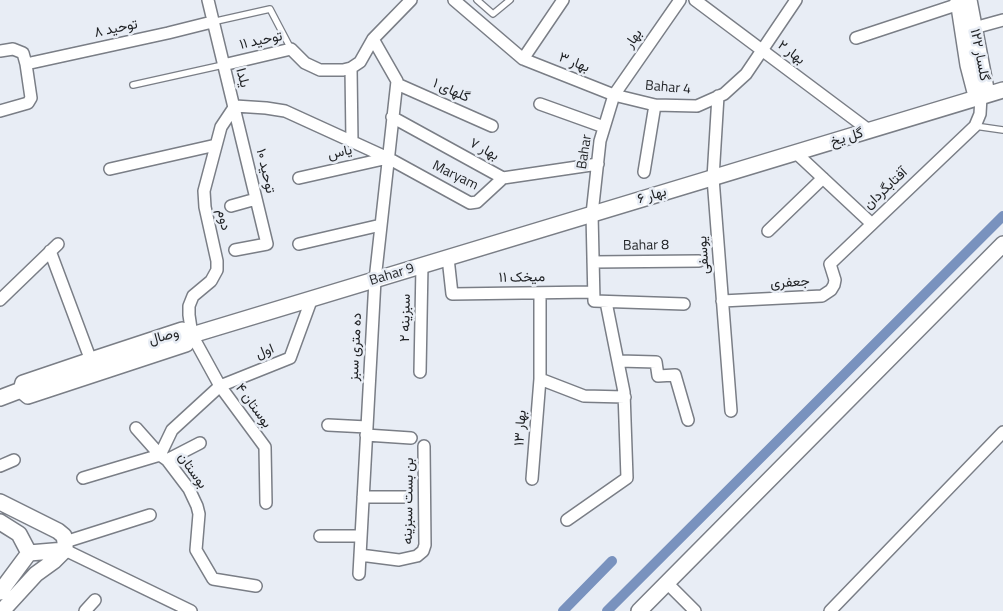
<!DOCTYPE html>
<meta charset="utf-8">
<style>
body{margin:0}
canvas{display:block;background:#e8edf5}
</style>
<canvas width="1003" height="611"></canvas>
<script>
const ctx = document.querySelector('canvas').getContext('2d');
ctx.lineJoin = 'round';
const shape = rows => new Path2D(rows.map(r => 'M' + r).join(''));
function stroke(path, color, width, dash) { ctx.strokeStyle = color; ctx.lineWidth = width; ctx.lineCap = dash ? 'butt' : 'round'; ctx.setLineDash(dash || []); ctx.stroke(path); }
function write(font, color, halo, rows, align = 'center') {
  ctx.font = font + ' "Titillium Web",Vazirmatn,sans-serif'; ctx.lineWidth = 5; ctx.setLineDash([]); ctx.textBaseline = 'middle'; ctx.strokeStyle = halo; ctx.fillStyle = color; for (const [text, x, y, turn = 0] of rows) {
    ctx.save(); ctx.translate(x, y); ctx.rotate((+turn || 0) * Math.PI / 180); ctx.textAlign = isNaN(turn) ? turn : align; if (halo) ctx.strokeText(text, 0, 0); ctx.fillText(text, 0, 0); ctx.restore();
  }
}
stroke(shape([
 [563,611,612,561],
 [607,611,1003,216]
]), '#7992be', 10);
const service = shape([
 [477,0,493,14,510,0],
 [212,22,270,9,291,49],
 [133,85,223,65],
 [975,126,1003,130]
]);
const minor = shape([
 [208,0,267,244,235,250],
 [454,0,523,59,614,95,655,105,697,106,724,94,746,74,796,0],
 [680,0,614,95,600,141,592,214,594,301,684,304],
 [695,0,870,131],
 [974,28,1003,20],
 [856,38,965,2],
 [0,51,13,49,23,53,26,64,31,98,28,103,0,111],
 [523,59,563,0],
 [26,64,168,33,212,22],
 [223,65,291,49,305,63,320,70,343,70,351,68,360,62,373,39,411,0],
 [351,68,352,142],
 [397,84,492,126],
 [718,96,713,178,731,411],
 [540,104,604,127],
 [235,106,221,127,204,191,205,207,217,261,217,270,211,281,193,296,189,306,189,315,192,335,220,386,265,447,266,503],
 [235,106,266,108,285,111,388,158,470,203,477,202,503,178],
 [392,117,503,178,598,164],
 [796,153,872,224,975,126,980,114,981,97],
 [110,169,216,145],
 [644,172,655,105],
 [299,178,388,158],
 [231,206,256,199],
 [768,231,823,178],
 [299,244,381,225],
 [50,251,93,366],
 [448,258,452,294,593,292],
 [593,262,699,261],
 [0,300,58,244],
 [722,301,822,296,831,290,834,285,835,280,830,264,872,224],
 [619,361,656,362,658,376,675,375,688,420],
 [420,372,422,265],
 [540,379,584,396,625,397],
 [328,425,367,427],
 [366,435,411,438],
 [167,460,200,443],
 [0,466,14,460],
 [83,478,160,455,136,428],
 [532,479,540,379,540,293],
 [363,497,407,497],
 [567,520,627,478,624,392,606,302],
 [320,536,361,536],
 [65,542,150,515],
 [65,550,191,611],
 [360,555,399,560,417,556,423,551,425,545,424,446],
 [359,574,375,280,397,81,373,39],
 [667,583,695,611],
 [256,586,213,579,196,550,199,514,197,506,189,489,167,460,160,455,172,430,220,386,290,358,312,298],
 [85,611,95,600],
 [830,611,1003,432]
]);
const secondary = shape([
 [958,0,968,65,975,92,981,97],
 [969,0,986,89,981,97],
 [21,390,28,396,186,344,192,335,1003,90],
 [21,390,23,383,91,360,182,330,192,335],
 [0,398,21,390],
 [0,502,58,531,64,536,65,542,65,550,54,561,36,574,2,611],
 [0,522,19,534,29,553,0,592],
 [29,553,65,550],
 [639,611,1003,244]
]);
stroke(service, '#7a7e86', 8);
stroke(minor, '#7a7e86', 14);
stroke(secondary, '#7a7e86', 18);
stroke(service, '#fff', 5.5);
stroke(minor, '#fff', 11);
stroke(secondary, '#fff', 15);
write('14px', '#1e2023', '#e8edf5', [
 ["توحید ۸",116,29,-12],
 ["بهار",634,39,-55],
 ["توحید ۱۱",261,41,-12],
 ["بهار ۲",791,53,37],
 ["گلسار ۱۲۲",979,55,79],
 ["بهار ۳",574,63,21],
 ["یلدا",242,78,75],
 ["Bahar 4",668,88,5],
 ["گلهای ۱",451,91,24],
 ["گل یخ",847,138,-17],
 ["بهار ۷",484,150,29],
 ["Bahar",585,152,-81],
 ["یاس",340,153,-13],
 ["توحید ۱۰",265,171,77],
 ["Maryam",455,176,26],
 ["آفتابگردان",886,189,-43],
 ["بهار ۶",652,196,-17],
 ["دوم",223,220,78],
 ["Bahar 8",646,246,-1],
 ["یوسفی",704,255,-94],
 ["Bahar 9",392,275,-17],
 ["میخک ۱۱",522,278,-1],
 ["جعفری",790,283,-3],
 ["سبزینه ۲",406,318,-89],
 ["وصال",164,337,-15],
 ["ده متری سبز",356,347,-87],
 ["اول",265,352,-22],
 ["بوستان ۴",253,406,54],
 ["بهار ۱۳",521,428,-86],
 ["بوستان",192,471,55],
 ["بن بست سبزینه",409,501,-89]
]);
</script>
